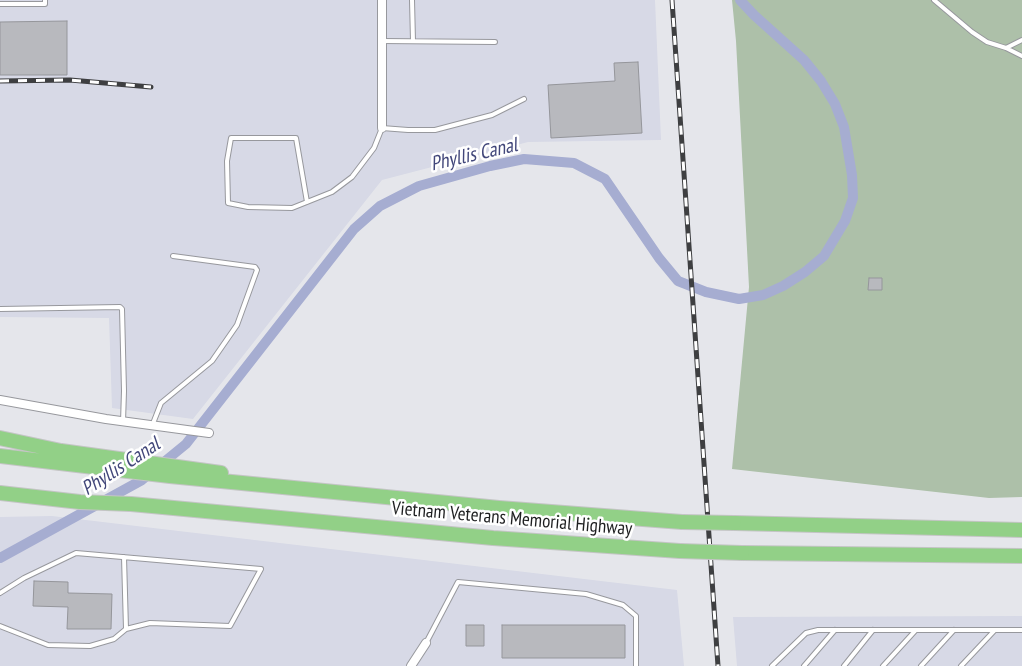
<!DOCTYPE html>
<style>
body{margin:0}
canvas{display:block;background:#e5e6eb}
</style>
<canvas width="1022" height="666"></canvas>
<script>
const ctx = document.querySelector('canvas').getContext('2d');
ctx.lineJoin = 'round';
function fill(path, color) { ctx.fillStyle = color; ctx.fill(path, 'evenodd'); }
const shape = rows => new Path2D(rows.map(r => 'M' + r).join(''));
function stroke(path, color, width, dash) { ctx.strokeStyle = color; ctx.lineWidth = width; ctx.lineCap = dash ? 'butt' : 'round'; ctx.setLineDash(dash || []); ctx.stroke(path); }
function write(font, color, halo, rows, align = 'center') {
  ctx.font = font + ' "PT Sans Narrow",sans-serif'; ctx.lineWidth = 5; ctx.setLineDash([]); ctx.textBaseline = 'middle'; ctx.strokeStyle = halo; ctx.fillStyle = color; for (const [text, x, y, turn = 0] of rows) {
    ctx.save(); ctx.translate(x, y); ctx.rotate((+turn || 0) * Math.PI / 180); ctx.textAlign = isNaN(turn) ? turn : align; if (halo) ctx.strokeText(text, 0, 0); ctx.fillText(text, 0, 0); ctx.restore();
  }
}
fill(shape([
 [0,0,655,0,661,140,528,142,382,180,193,419,112,408,109,318,0,317],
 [52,516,677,590,684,666,0,666,0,517],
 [1022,616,1022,666,737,666,733,617]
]), '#d7d9e6');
fill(shape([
 [732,0,1022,0,1022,497,989,498,732,469,749,287,736,41]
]), '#adc0a9');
stroke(shape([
 [0,558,142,480,186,444,354,229,380,206,419,186,490,166,524,159,574,163,605,179,659,258,678,281,706,292,739,299,763,295,783,286,805,272,824,256,845,221,853,198,852,175,844,127,835,104,821,81,804,60,754,15,740,0]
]), '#a6add1', 10);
const building = shape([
 [67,21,67,75,0,75,0,22,67,21],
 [638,62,642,133,551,138,548,85,615,81,614,63,638,62],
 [869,278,882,278,882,290,868,290,869,278],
 [34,581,68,582,68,593,112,594,111,629,67,629,68,607,33,606,34,581],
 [466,625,484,625,484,646,466,646,466,625],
 [502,625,625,625,625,658,502,658,502,625]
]);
fill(building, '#b8b9be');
stroke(building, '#95969b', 1);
const lane = shape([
 [412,0,413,41],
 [934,0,972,32,987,42,1006,48],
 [0,4,45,4,45,0],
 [1022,40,1006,48,1022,56],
 [382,41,495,42],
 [307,202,296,138,231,138,227,161,228,203,248,207,292,208,332,192,352,177,374,148,382,128,408,130,435,130,492,115,524,99],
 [0,309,120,307,122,309,124,391,123,422],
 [152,426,161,403,212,361,237,325,257,270,255,267,173,256],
 [124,557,126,629],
 [0,593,24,578,76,553,261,569,230,626,150,623,126,629,114,639,90,646,48,645,0,626],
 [426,643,458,582,586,594,623,605,636,616,636,666],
 [772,666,806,633,818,630,1022,630],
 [804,666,835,630],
 [844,666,873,630],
 [883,666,915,631],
 [921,666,954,630],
 [961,666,994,631]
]);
const street = shape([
 [382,0,382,128],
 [0,400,106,419,209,433],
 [411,666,426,643]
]);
const highway = shape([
 [0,438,61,451,221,473],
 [0,456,170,476,499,508,682,522],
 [0,493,80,502,131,504,493,538,680,551],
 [734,523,1022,530],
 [742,553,1022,556]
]);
stroke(lane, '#97989d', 6);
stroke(street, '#97989d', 10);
stroke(highway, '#c4c5c5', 16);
stroke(lane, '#fff', 4);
stroke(street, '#fff', 8);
stroke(highway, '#92d087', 14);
const rail = shape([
 [672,0,718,666],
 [0,81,70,80,151,87]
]);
stroke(rail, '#3e3f41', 5);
stroke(rail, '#fff', 3, [9]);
const highwayBridge = shape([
 [682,522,734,523],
 [680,551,742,553]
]);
stroke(highwayBridge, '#c4c5c5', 16, []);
stroke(highwayBridge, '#92d087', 14);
write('19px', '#1e1f20', '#fff', [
 ["Vietnam Veterans Memorial Highway",512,519,5]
]);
write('italic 20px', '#42477a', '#fff', [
 ["Phyllis Canal",474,155,-13],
 ["Phyllis Canal",121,467,-33]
]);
</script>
